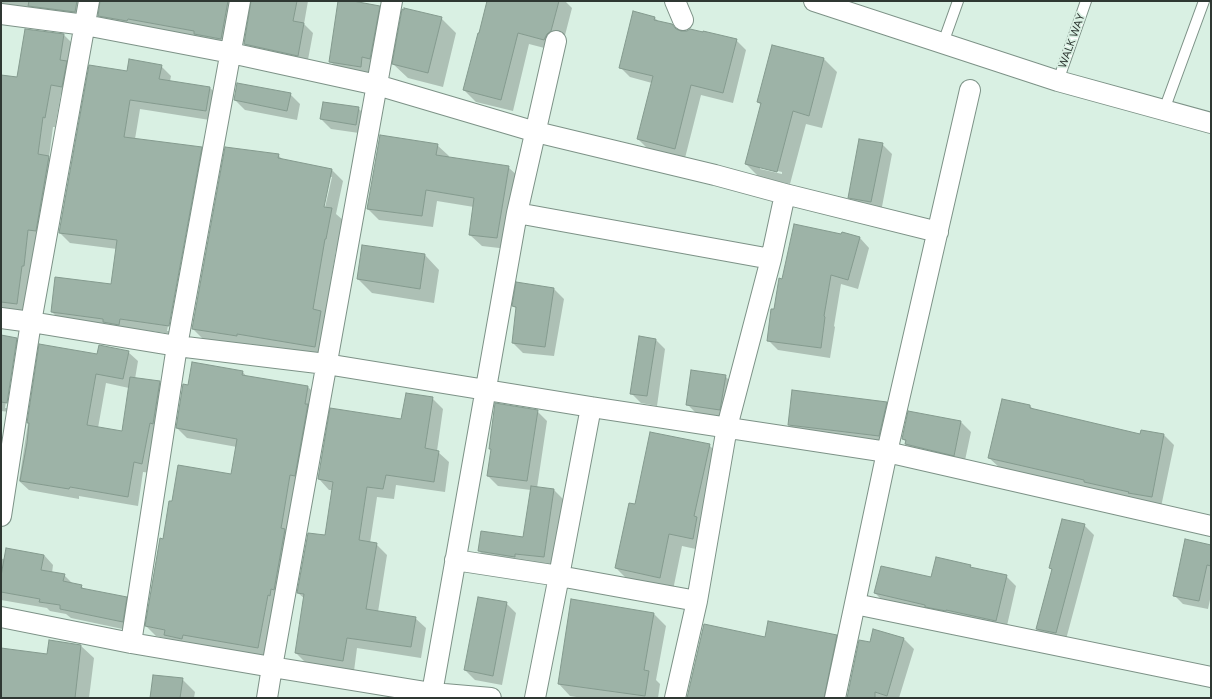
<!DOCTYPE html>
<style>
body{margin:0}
#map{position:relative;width:1212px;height:699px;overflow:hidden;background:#d9f0e3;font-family:Figtree,sans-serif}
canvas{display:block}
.frame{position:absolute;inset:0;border:2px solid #2f3833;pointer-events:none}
</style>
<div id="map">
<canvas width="1212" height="699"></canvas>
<div class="frame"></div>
</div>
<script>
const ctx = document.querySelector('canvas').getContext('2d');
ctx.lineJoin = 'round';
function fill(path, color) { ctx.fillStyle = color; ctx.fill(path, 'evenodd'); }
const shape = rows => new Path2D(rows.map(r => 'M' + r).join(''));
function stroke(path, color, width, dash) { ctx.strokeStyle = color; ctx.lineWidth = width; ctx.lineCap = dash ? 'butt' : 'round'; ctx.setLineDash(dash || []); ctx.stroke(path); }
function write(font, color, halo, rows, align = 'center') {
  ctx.font = font + ' Figtree,sans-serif'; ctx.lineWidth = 3.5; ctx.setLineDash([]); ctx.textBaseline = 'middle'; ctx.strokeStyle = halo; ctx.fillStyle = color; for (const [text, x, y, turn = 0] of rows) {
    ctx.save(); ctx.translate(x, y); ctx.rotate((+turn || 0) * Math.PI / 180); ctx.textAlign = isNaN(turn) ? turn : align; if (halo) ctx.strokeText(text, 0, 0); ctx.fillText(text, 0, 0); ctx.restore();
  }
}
fill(shape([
 [1,1,93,1,85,21,1,10],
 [101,1,244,1,231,48,109,25,99,15],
 [252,1,308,1,304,24,313,33,307,65,254,53,245,44],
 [339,1,348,1,379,6,389,16,370,77,340,71,330,61],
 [488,1,565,1,572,8,563,43,556,51,529,44,513,111,476,102,464,90],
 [404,11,441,18,456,33,443,87,408,78,393,64],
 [654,17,659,22,677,31,736,40,746,50,733,103,701,95,685,158,648,149,638,139,652,83,630,77,620,67],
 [64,35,74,45,72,96,61,94,55,127,53,127,49,157,59,167,27,313,1,316,1,76,18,79],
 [773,46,824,59,837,72,822,128,806,124,790,184,759,177,746,164,761,105,758,102],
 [760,167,782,172,782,174,760,169],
 [90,66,128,73,161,66,171,76,170,81,210,88,220,97,216,121,140,109,135,139,201,148,211,158,179,335,129,328,62,322,52,312,112,285,117,249,70,243,60,233],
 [199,155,201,155,169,331,167,331],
 [290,94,300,104,297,120,245,110,235,100],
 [358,108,368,118,366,134,331,129,321,119],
 [882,144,892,154,881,212,859,207,849,197],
 [437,145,449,156,448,158,508,167,520,178,508,249,482,246,470,235,474,207,437,201,433,227,379,220,368,209],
 [278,155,283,160,332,170,343,181,336,214,343,220,337,250,336,250,325,316,332,323,326,358,204,340,193,329],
 [330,177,332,177,324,212,322,211],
 [860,238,869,248,858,289,841,284,834,326,835,327,830,358,778,350,768,340,782,280],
 [425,255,439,270,434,303,372,293,358,279],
 [554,289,564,299,554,356,523,353,513,343,517,309,513,306],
 [1,336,16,339,27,349,17,413,1,411],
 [15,346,17,346,7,408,5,408],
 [656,340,665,349,657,406,641,403,631,393],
 [40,346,98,356,128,352,138,361,135,379,159,382,169,392,152,473,143,472,138,506,79,496,79,499,29,490,19,481],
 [106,383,129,388,123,432,98,428],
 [242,371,247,377,308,387,318,397,268,657,175,645,169,639,156,636,146,626,163,540,232,475,237,447,187,438,177,428,189,386],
 [725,376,735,386,729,419,697,414,687,404],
 [432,398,443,409,437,451,438,452,449,462,445,492,396,485,394,499,377,497,370,543,376,544,387,555,378,612,415,618,426,628,421,658,357,648,354,671,307,664,296,653,305,599,298,593,325,536,333,490,329,490,319,479],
 [886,403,901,417,893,450,803,439,789,424],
 [1030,406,1033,409,1141,435,1142,431,1164,435,1174,445,1161,507,1095,491,1092,489,999,467,989,458],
 [537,411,547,421,537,488,554,490,564,500,553,567,489,561,479,551,524,538,531,490,498,486,488,476,492,450,490,448],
 [909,412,961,422,971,432,964,465,916,454,906,444,906,442,903,439],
 [709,445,722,458,705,551,682,546,673,590,629,581,616,568,635,505],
 [1084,525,1094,535,1065,643,1047,639,1037,629,1053,571,1050,568],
 [1211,546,1211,595,1208,609,1183,604,1174,595],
 [44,555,53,565,52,573,64,575,73,584,81,586,85,590,126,598,136,607,132,631,71,618,66,614,50,611,47,608,1,600,1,559],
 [970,566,973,569,1006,576,1016,586,1006,630,885,603,875,593],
 [571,600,654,614,666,626,656,680,660,684,658,698,583,698,570,696,559,684],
 [506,603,516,613,502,685,475,680,465,670],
 [874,630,904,639,914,649,899,698,873,698,871,643],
 [836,636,848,648,838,698,688,698,766,638],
 [50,641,81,646,94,658,89,698,1,698,1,649,48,655],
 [182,679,195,692,194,698,151,698]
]), '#0003');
const building = shape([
 [29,1,77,1,75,12,28,6,29,1],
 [100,1,228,1,221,39,194,34,194,31,128,19,127,21,98,16,100,1],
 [251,1,297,1,293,21,304,23,298,56,244,44,251,1],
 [338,1,353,1,380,6,370,59,362,57,361,67,329,62,338,1],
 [487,1,559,1,551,31,547,34,544,40,518,33,501,100,463,90,478,33,479,33,487,1],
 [404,8,442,17,428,73,392,64,402,9,404,10,404,8],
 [633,11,655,17,654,20,672,24,676,29,681,31,687,31,690,29,703,32,703,31,737,39,723,93,691,85,675,149,637,139,653,76,619,68,633,11],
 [25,29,64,34,60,60,67,61,62,87,51,85,45,118,43,117,38,154,49,156,36,231,28,230,24,266,22,266,17,304,1,302,1,75,17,77,25,29],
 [772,45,824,58,809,116,793,111,777,172,745,164,761,103,757,102,772,45],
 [129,59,162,65,159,79,210,87,206,111,130,100,124,137,202,147,169,326,120,319,119,325,103,322,103,319,51,312,55,277,111,284,117,240,59,233,89,65,127,71,129,59],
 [237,83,291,93,287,111,234,100,237,83],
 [323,102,359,107,356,125,320,119,323,102],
 [380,135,438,144,436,155,509,166,497,238,469,235,474,198,426,190,422,216,367,209,380,135],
 [859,139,883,143,871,202,848,198,859,139],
 [225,147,279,154,278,158,332,169,324,207,332,208,326,239,325,239,313,309,321,311,315,347,237,334,237,336,192,329,225,147],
 [794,224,841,234,842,232,860,237,848,280,831,275,824,316,825,317,821,348,767,341,771,309,774,309,779,278,782,279,794,224],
 [362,245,425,254,420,289,357,279,362,245],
 [516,282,554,288,545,347,512,343,516,307,512,306,516,282],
 [1,335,17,338,7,403,1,402,1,335],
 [639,336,656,339,647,396,630,394,639,336],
 [39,344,97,354,99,345,129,351,123,379,96,374,87,425,122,431,130,377,160,381,153,424,150,423,142,464,134,462,128,497,70,487,69,489,20,481,27,443,29,423,27,423,39,344],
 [192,362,243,371,242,375,308,386,305,404,308,404,295,476,290,475,282,523,281,528,285,529,274,590,271,589,270,596,268,595,258,648,183,635,182,639,164,635,165,630,145,626,160,538,163,539,169,501,172,501,178,465,231,474,237,439,176,428,183,384,188,385,192,362],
 [691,370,726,375,720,410,686,405,691,370],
 [792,390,887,402,879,436,788,425,792,390],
 [406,393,433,397,425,448,439,451,434,482,386,475,383,489,367,487,359,540,377,543,366,609,416,617,411,647,347,638,343,661,295,653,304,594,297,593,308,533,325,535,333,482,318,479,330,408,401,419,406,393],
 [1002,399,1030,405,1030,408,1140,434,1141,430,1164,434,1152,497,1128,493,1129,492,1084,482,1084,480,988,458,1002,399],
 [495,403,538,410,527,481,487,476,491,449,489,449,495,403],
 [908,411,961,421,954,456,905,444,906,440,902,439,908,411],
 [650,432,710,444,694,516,697,517,693,539,669,534,660,578,615,568,629,503,635,504,650,432],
 [531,486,554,489,544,557,515,554,515,557,478,551,481,531,523,537,531,486],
 [1062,519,1085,524,1056,633,1036,629,1052,569,1049,568,1062,519],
 [1185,539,1211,545,1211,566,1207,565,1199,601,1173,596,1185,539],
 [6,548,44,555,41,570,65,574,63,581,82,585,81,588,127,597,123,622,60,609,60,605,39,602,40,599,1,592,1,576,6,548],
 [936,557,971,565,970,567,1007,575,996,621,946,610,946,611,925,607,925,605,874,593,881,566,931,577,936,557],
 [478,597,507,602,493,676,464,670,478,597],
 [571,599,654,613,644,670,649,671,645,696,558,684,571,599],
 [768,621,837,635,824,698,687,698,704,624,765,637,768,621],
 [873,629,904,638,887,696,875,692,875,698,847,698,859,640,870,642,873,629],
 [49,640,81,645,75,698,1,698,1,648,47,654,49,640],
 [153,675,183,678,180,698,150,698,153,675]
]);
fill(building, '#9db3a7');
stroke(building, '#849a8e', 1);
const lane = shape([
 [943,43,958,1],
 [1058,81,1086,1],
 [1164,110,1204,1]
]);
const street = shape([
 [675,1,683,20],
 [814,1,1058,81,1211,123],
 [1,14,85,25,231,53,377,85,536,132,715,175,785,194,938,232],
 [517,213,771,259],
 [1,318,31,322,89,1],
 [1,516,31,322,177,346,240,1],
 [455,560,559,576,697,601],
 [855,604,1211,677],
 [1,617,131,643,272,667,432,693,491,698],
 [131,643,177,346,326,364,591,407,887,452,1211,526],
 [432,693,517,213,556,41],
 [267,698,272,667,392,1],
 [535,698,559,576,591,407],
 [675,698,697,601,727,427,771,259,785,194],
 [835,698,887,452,970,90]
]);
stroke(lane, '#7d9287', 12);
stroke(street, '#7d9287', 22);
stroke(lane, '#fff', 10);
stroke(street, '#fff', 20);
write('11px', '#2f3833', '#d9f0e3', [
 ["WALK WAY",1072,41,-70]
]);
</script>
